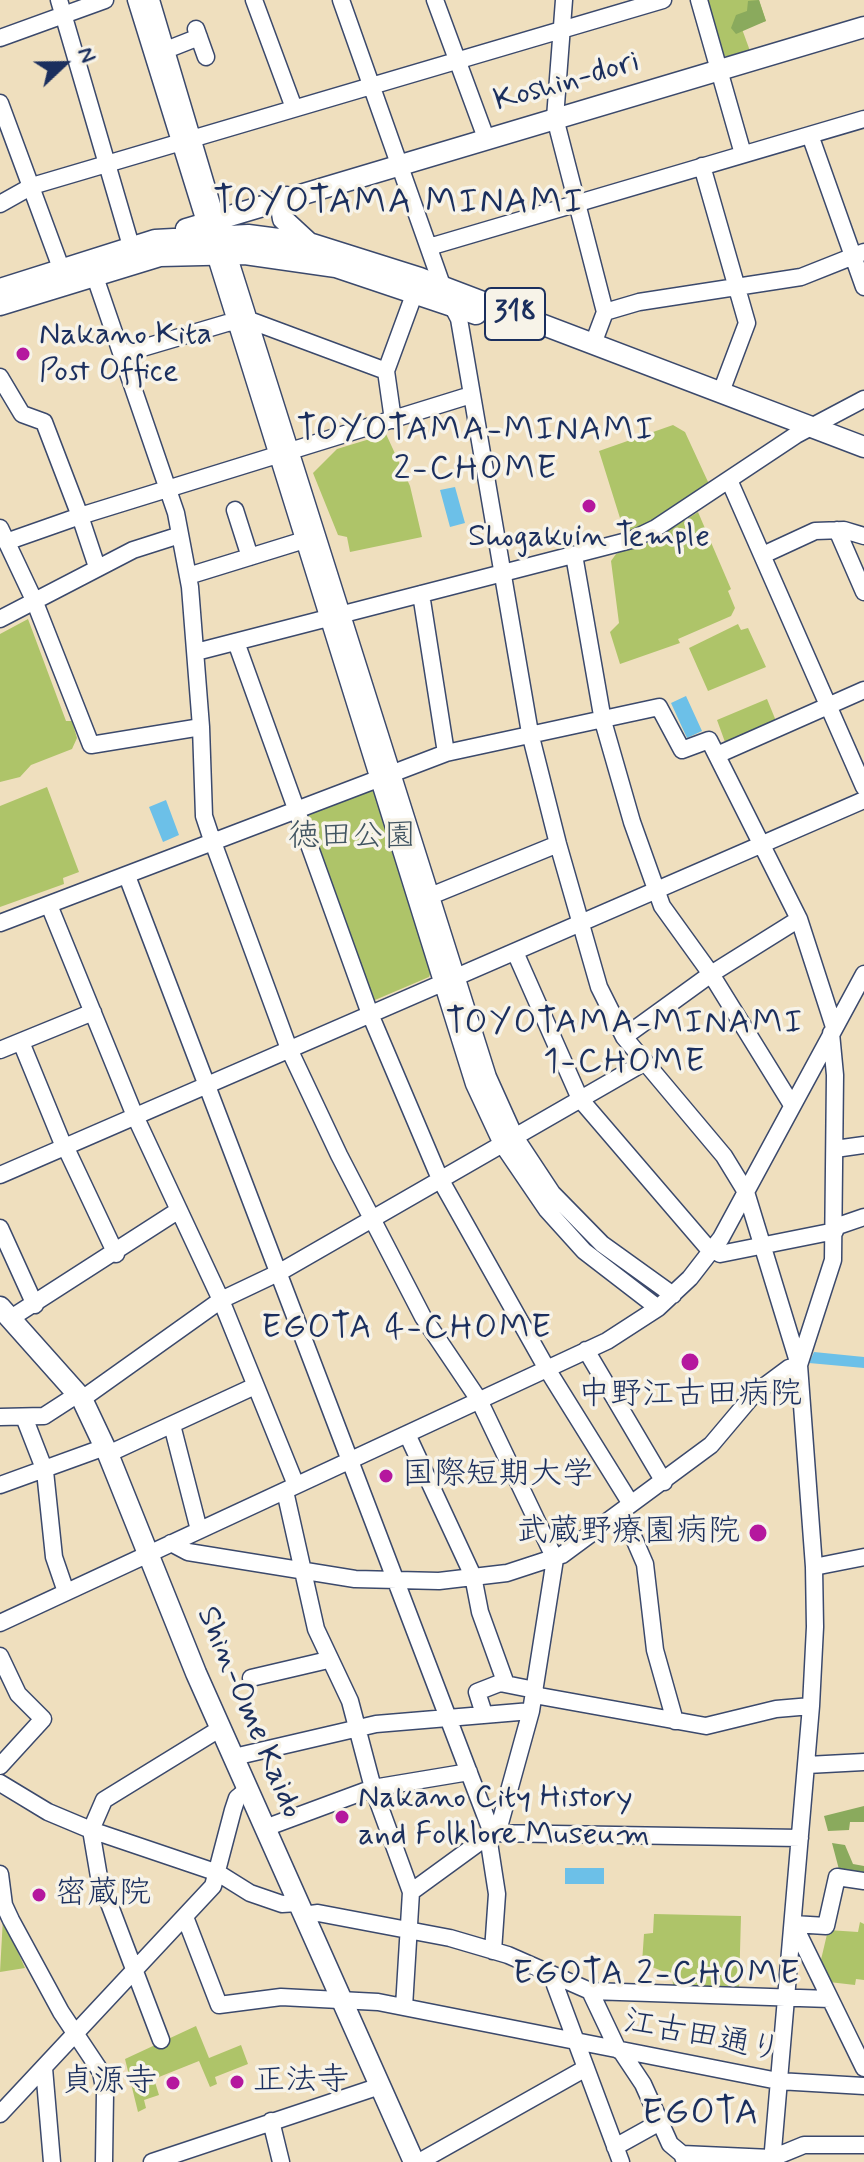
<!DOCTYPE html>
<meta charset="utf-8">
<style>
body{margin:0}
#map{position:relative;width:864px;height:2162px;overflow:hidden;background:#efdfbe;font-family:Mynerve,sans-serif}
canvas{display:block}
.north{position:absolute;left:24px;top:24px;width:80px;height:80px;-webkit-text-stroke:6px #f7f3e8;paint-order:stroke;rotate:68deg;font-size:22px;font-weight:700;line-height:32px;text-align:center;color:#1b2f5e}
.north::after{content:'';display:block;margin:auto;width:28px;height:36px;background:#1b2f5e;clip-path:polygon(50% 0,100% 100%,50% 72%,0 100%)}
</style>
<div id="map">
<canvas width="864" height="2162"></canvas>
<div class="north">N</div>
</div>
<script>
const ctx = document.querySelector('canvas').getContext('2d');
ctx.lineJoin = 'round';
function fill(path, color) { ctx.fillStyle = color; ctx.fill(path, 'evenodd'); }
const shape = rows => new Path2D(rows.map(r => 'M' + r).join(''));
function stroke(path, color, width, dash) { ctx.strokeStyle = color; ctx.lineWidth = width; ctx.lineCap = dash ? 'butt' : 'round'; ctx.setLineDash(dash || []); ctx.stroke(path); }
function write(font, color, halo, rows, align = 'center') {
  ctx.font = font + ' Mynerve,"Klee One",sans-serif'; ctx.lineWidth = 7; ctx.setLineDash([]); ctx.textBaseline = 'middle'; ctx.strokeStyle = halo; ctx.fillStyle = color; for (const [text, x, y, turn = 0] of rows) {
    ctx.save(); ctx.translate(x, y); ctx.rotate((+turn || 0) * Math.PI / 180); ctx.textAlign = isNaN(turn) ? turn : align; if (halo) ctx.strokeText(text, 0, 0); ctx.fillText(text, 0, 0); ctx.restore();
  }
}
fill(shape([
 [706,0,759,0,766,21,742,29,750,51,723,57],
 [673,425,685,432,709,484,646,526,625,534,599,451],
 [386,434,410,486,422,537,350,552,347,537,338,535,313,473,337,449],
 [698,512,731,589,728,591,735,608,731,616,678,639,680,643,620,664,610,632,619,623,611,561,616,554,663,534],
 [28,619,66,721,72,721,77,738,72,749,31,765,20,777,0,782,0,634],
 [738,624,741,630,748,628,766,667,708,691,689,648],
 [767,699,776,721,725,742,717,720],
 [47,787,79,872,63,878,64,884,0,907,0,806],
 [372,787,376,789,431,972,429,977,375,1000,369,997,304,816,306,811],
 [654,1914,741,1916,739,1987,673,1985,672,1975,642,1963,644,1934,653,1933],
 [3,1918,25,1968,0,1972],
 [860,1922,864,1924,864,1980,856,1979,855,1985,829,1982,820,1964,828,1930,858,1932],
 [196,2026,209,2058,241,2045,248,2064,215,2077,217,2084,210,2087,199,2061,154,2079,159,2095,144,2100,146,2108,138,2112,125,2059]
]), '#aec469');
fill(shape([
 [759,0,766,21,736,34,731,28,736,15,747,11,748,1],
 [864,1806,864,1822,850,1822,849,1830,828,1831,824,1816],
 [832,1843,845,1845,853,1864,864,1866,864,1881,841,1877]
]), '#8aaa5d');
fill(shape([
 [455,487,465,523,450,527,440,490],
 [686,696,702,731,687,738,671,703],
 [166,800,179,835,163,842,149,807],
 [814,1352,864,1357,864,1368,809,1363],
 [565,1868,604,1868,604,1884,565,1884]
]), '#6cc0e8');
const minor = shape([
 [59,0,131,246],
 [136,0,205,222],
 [151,0,216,218],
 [254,0,294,108],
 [341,0,443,288,459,319,530,733,558,844,599,987,624,1037,724,1156,746,1192,799,1365,814,1567,815,1627,811,1706,772,2162],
 [435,0,486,138],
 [564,0,555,118,605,312,593,344],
 [699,0,743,154],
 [196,29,206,57],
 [0,38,105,0],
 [166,50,199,37],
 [0,103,61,268],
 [810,135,864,287],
 [702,166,747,323,721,392],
 [0,204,32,186,663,0],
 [429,247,864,119],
 [215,254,474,1084,502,1144,547,1210,584,1251,658,1308],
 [228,254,488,1077,515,1137,552,1193,602,1244,673,1295],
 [94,274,176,513,190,587,201,727,204,816,210,834,289,1049,339,1155,423,1317,479,1400,555,1559,531,1711,499,1827,492,1833,127,876],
 [605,312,639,302,801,277,864,252],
 [122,354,227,323,249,320,386,371],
 [0,377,22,414,44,422,80,516,6,542],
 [393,420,386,371,415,292],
 [729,480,864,787],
 [235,510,250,557],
 [0,528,34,600,91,745,201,727],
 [837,530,864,592],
 [574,555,603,721,632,822,662,906,711,974,792,1105],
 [763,555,815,531,844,530,864,536],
 [97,567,80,516,471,395],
 [188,576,311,538],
 [421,594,446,753],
 [0,619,133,550,180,535],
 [236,642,370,1014,440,1179,547,1369,631,1504],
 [196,652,631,540,656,528,796,435,864,399],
 [717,755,864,690],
 [428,897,558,844],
 [49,905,135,1116,221,1300,296,1485],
 [0,923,446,753,659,707,682,750,709,740,799,919,834,1027],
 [515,952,580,1099,707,1247,720,1254,835,1231],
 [624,1037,711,974,799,919],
 [21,1042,64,1147],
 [0,1050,93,1012],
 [65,1146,116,1254],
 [835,1149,864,1145],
 [0,1175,864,800],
 [835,1227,864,1217],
 [0,1228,35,1305],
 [11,1318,179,1210],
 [586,1350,664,1482],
 [799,1365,833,1260,835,1075,831,1033],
 [82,1399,221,1300,280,1272,645,1062],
 [0,1417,44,1416,78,1394],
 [24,1417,45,1471,54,1557,66,1592],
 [172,1425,199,1530],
 [407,1434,473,1576,480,1612,506,1684],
 [108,1454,255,1386],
 [0,1485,105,1447],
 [285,1491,316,1629,350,1701,373,1788,411,1892,404,2007],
 [622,1511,645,1564,655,1650,675,1721],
 [171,1543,188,1552,355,1579,439,1581,507,1573,562,1555,711,1445,754,1394,789,1368,799,1365],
 [814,1567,864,1557],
 [0,1623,607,1341,658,1308,690,1278,721,1238,864,974],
 [0,1656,18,1694,43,1719,0,1766],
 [251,1678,328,1660],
 [534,1695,706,1726,776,1709,811,1706],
 [484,1714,477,1692,500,1683,535,1690],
 [234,1757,376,1724,531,1711],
 [807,1765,864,1762],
 [0,1783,48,1812,91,1830,218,1873,250,1893,282,1904,298,1903],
 [265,1828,373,1788,469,1772],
 [488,1836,497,1894,493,1951],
 [0,1874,4,1905,11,1920,61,2012,101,2072,105,2093,104,2162],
 [411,1892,492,1833,800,1838],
 [303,1915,318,1913,450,1938,508,1955,590,1991,830,1999],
 [185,1917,219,2005,281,1997,378,2002,778,2081,864,2086],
 [793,1924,826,1926,837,1877,864,1881],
 [794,1925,864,2068],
 [556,1977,555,1985,621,2162],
 [590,1991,618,2050],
 [161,2040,99,1877,91,1830,104,1800,221,1728],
 [621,2051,643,2084,670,2144,682,2154,685,2162],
 [44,2068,52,2162],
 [0,2114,213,1886,233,1810,237,1798,248,1789],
 [271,2121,281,2162],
 [615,2147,660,2122],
 [682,2154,771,2158],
 [765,2161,804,2145,864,2145],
 [152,2162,380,2086],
 [419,2162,586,2068]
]);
const major = shape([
 [287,197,281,207,283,219,309,243],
 [186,229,864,27],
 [0,289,155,240,248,235,309,243,420,278,864,447],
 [0,305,160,256,245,254,336,267,476,314],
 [0,1307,82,1399,108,1454,196,1673,414,2162]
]);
stroke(minor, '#3b496c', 19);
stroke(major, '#3b496c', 23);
stroke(minor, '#fff', 16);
stroke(major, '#fff', 20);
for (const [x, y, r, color] of [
 [23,354,8,"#b5179e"],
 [589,506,8,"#b5179e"],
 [690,1362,10,"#b5179e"],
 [386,1476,8,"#b5179e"],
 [758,1533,10,"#b5179e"],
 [342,1817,8,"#b5179e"],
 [39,1895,8,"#b5179e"],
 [237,2082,8,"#b5179e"],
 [173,2083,8,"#b5179e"]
]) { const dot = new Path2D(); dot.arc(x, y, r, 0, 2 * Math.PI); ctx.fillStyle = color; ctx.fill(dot); stroke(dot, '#f7f3e8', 3); }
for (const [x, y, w] of [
 [515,314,60]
]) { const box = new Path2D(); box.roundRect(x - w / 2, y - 26, w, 52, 6); ctx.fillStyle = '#f7f3e8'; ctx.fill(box); stroke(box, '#1b2f5e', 2); }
write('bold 30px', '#1b2f5e', null, [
 ["318",515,314]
]);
write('32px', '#1b2f5e', '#f7f3e8', [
 ["Koshin-dori",567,83,-16],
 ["Shin-Ome Kaido",248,1713,67],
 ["江古田通り",702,2038,11]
]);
write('32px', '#1b2f5e', '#f7f3e8', [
 ["Nakano Kita",39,336],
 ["Post Office",39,373],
 ["Shogakuin Temple",589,538,"center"],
 ["中野江古田病院",690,1396,"center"],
 ["国際短期大学",402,1476],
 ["武蔵野療園病院",740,1533,"right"],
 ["Nakano City History",358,1799],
 ["and Folklore Museum",358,1836],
 ["密蔵院",55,1895],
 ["正法寺",253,2082],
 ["貞源寺",157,2083,"right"]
], 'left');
write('32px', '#405461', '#f7f3e8', [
 ["徳田公園",352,838]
]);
ctx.letterSpacing = '2px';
write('34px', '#1b2f5e', '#f7f3e8', [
 ["TOYOTAMA-MINAMI",476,432],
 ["2-CHOME",476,471],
 ["TOYOTAMA-MINAMI",625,1025],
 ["1-CHOME",625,1064],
 ["EGOTA 4-CHOME",407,1330],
 ["EGOTA 2-CHOME",657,1976]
]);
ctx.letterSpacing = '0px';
ctx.letterSpacing = '2px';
write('36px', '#1b2f5e', '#f7f3e8', [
 ["TOYOTAMA MINAMI",399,204],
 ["EGOTA",701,2115]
]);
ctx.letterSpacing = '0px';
</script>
